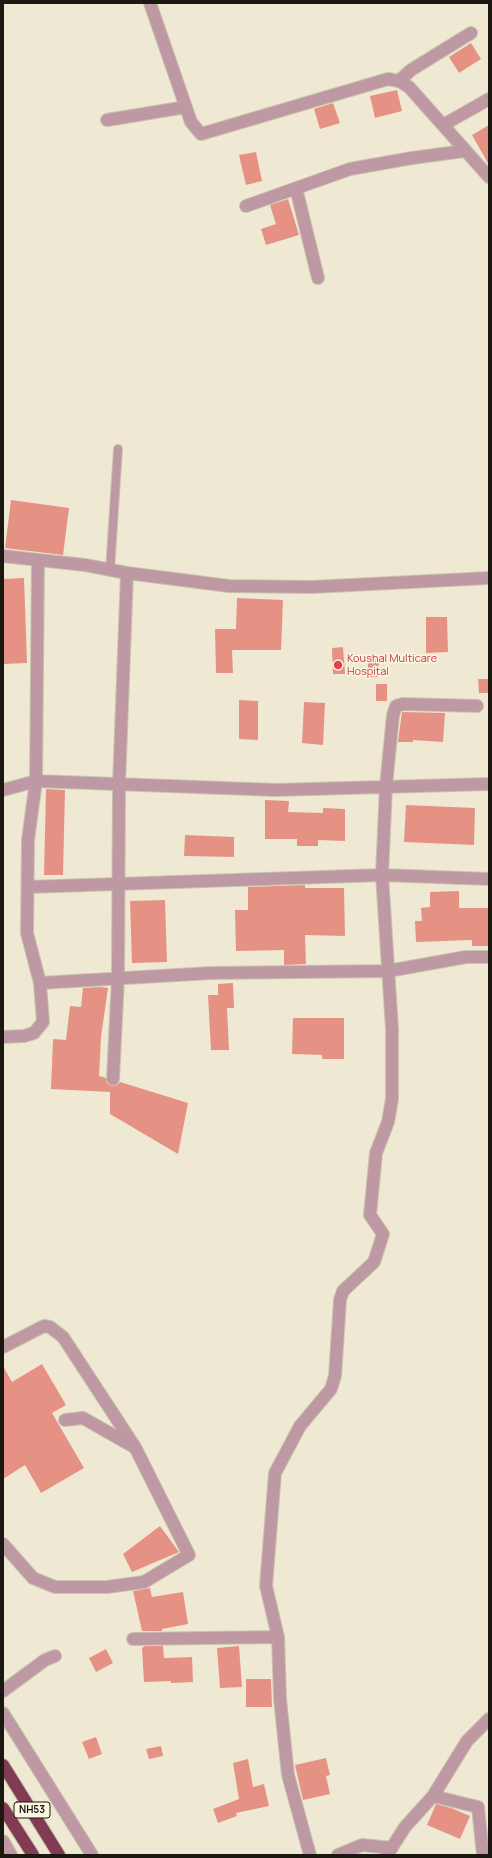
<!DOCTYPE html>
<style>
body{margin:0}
#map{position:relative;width:492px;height:1858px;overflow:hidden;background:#efe9d3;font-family:Manrope,sans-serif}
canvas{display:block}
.frame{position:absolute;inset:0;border:4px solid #1a1810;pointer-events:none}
</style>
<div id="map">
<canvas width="492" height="1858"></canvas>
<div class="frame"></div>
</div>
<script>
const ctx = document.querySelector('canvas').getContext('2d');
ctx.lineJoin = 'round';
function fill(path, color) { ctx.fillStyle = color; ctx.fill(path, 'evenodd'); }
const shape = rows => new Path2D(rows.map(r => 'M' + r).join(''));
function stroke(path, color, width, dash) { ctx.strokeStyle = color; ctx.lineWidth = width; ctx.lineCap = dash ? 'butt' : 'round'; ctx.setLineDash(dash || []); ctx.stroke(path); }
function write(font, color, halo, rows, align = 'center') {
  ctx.font = font + ' Manrope,sans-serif'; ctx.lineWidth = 3; ctx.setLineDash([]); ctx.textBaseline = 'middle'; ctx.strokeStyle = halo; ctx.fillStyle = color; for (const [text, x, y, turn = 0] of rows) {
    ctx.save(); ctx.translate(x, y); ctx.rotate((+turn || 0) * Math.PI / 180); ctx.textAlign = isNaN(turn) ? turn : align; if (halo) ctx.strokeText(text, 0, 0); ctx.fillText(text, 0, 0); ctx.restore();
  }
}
fill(shape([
 [471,43,481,59,459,73,449,57],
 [397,90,402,111,375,118,370,96],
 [333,103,340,123,320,129,314,109],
 [489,125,489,165,472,135],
 [256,152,262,181,246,185,239,155],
 [288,199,299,235,266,245,261,229,276,224,270,205],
 [11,500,69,508,63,555,5,548],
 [24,578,27,663,3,664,3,579],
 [237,598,283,600,281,650,232,650,233,673,216,673,215,629,236,629],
 [426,617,447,617,448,652,426,653],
 [343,647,345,674,333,674,332,648],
 [368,658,379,658,378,677,368,677],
 [478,679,489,679,489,693,479,693],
 [376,684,387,684,387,701,376,701],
 [239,700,258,701,258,740,239,739],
 [304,702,325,703,323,745,302,743],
 [402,712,445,713,443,742,413,740,413,742,398,742],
 [46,789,65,790,63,875,44,875],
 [265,800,289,801,288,812,323,813,323,808,345,809,345,841,318,840,318,846,297,846,297,839,265,839],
 [406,805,475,808,474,845,404,842],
 [185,835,234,837,234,857,184,856],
 [305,885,305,888,344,888,345,936,305,935,306,964,284,965,284,950,236,951,235,910,248,910,248,887],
 [459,891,459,908,489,908,489,946,472,946,472,940,416,942,415,921,422,921,421,908,430,907,430,892],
 [165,900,167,962,132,963,130,901],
 [233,983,234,1008,227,1008,229,1050,211,1050,208,995,218,995,218,984],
 [101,987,108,988,101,1037,99,1076,106,1078,107,1083,112,1086,117,1085,120,1082,188,1103,178,1154,110,1114,110,1092,51,1089,53,1039,66,1040,70,1006,81,1007,83,988],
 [293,1018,344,1018,344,1059,322,1059,322,1055,292,1054],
 [42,1364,66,1405,52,1413,84,1468,41,1493,25,1465,3,1479,3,1366,12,1382],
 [160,1526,179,1552,132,1572,123,1554],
 [150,1588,152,1597,183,1592,188,1624,162,1629,162,1631,142,1631,133,1591],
 [145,1646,163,1646,164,1658,192,1657,193,1682,171,1683,171,1681,144,1682,142,1648],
 [239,1646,242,1687,220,1688,217,1648],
 [106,1649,113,1663,96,1672,89,1658],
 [246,1679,271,1679,272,1707,246,1707],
 [96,1737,102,1754,89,1759,82,1742],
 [161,1746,163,1756,149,1759,146,1749],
 [326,1758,330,1775,326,1776,330,1794,303,1800,295,1765],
 [248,1759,253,1787,264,1784,269,1806,236,1813,237,1816,218,1823,213,1809,239,1799,233,1763],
 [436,1804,451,1808,470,1816,460,1839,427,1825]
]), '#e59285');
const lane = shape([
 [110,570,118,449]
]);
const street = shape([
 [150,3,191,122,201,134,388,79,399,81,409,87,489,177],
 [399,81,411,70,471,33],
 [107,120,186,107],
 [443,125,489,99],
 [296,188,318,278],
 [246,206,350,169,412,158,464,151],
 [3,556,85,565,127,573,229,586,312,587,489,578],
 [3,790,36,781,276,790,489,784],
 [28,887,382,875,489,879],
 [40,983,211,973,388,971,466,957,489,957],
 [3,1037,24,1036,34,1033,43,1022,40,983,27,933,28,840,36,781,38,560],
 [113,1079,118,978,119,784,127,573],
 [3,1347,44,1326,50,1327,63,1337,135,1447,189,1555,144,1582,107,1587,55,1587,33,1578,3,1544],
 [65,1420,83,1418,134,1447],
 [133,1639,278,1637],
 [3,1691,45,1660,55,1656],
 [3,1713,92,1855],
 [433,1796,478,1807,483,1855],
 [3,1841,11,1855],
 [310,1855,288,1775,280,1699,278,1637,266,1586,275,1473,300,1426,331,1389,335,1376,340,1300,343,1291,374,1262,383,1234,370,1215,376,1153,388,1122,392,1099,392,1029,382,875,386,786,393,715,396,706,403,704,477,706],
 [338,1855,362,1845,392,1848],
 [387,1855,405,1827,433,1796,467,1741,489,1719]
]);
const highway = shape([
 [3,1765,59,1855],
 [3,1808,33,1855]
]);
stroke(lane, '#c9c3b0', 10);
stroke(street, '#c9c3b0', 14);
stroke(highway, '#c9c3b0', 14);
stroke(lane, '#be98a2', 8);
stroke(street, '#be98a2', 12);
stroke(highway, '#833b54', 12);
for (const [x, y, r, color] of [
 [338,665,5,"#e0444e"]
]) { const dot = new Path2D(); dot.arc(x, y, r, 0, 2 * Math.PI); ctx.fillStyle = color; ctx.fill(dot); stroke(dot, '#fcf6e0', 1.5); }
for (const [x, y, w] of [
 [32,1810,36]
]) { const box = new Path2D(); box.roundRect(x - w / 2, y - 8, w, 16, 3); ctx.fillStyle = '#fcf6e0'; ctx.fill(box); stroke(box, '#1a1810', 1); }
write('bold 10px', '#1a1810', null, [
 ["NH53",32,1810]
]);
write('11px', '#be3a42', '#fcf6e0', [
 ["Koushal Multicare",347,659],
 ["Hospital",347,672]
], 'left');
</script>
